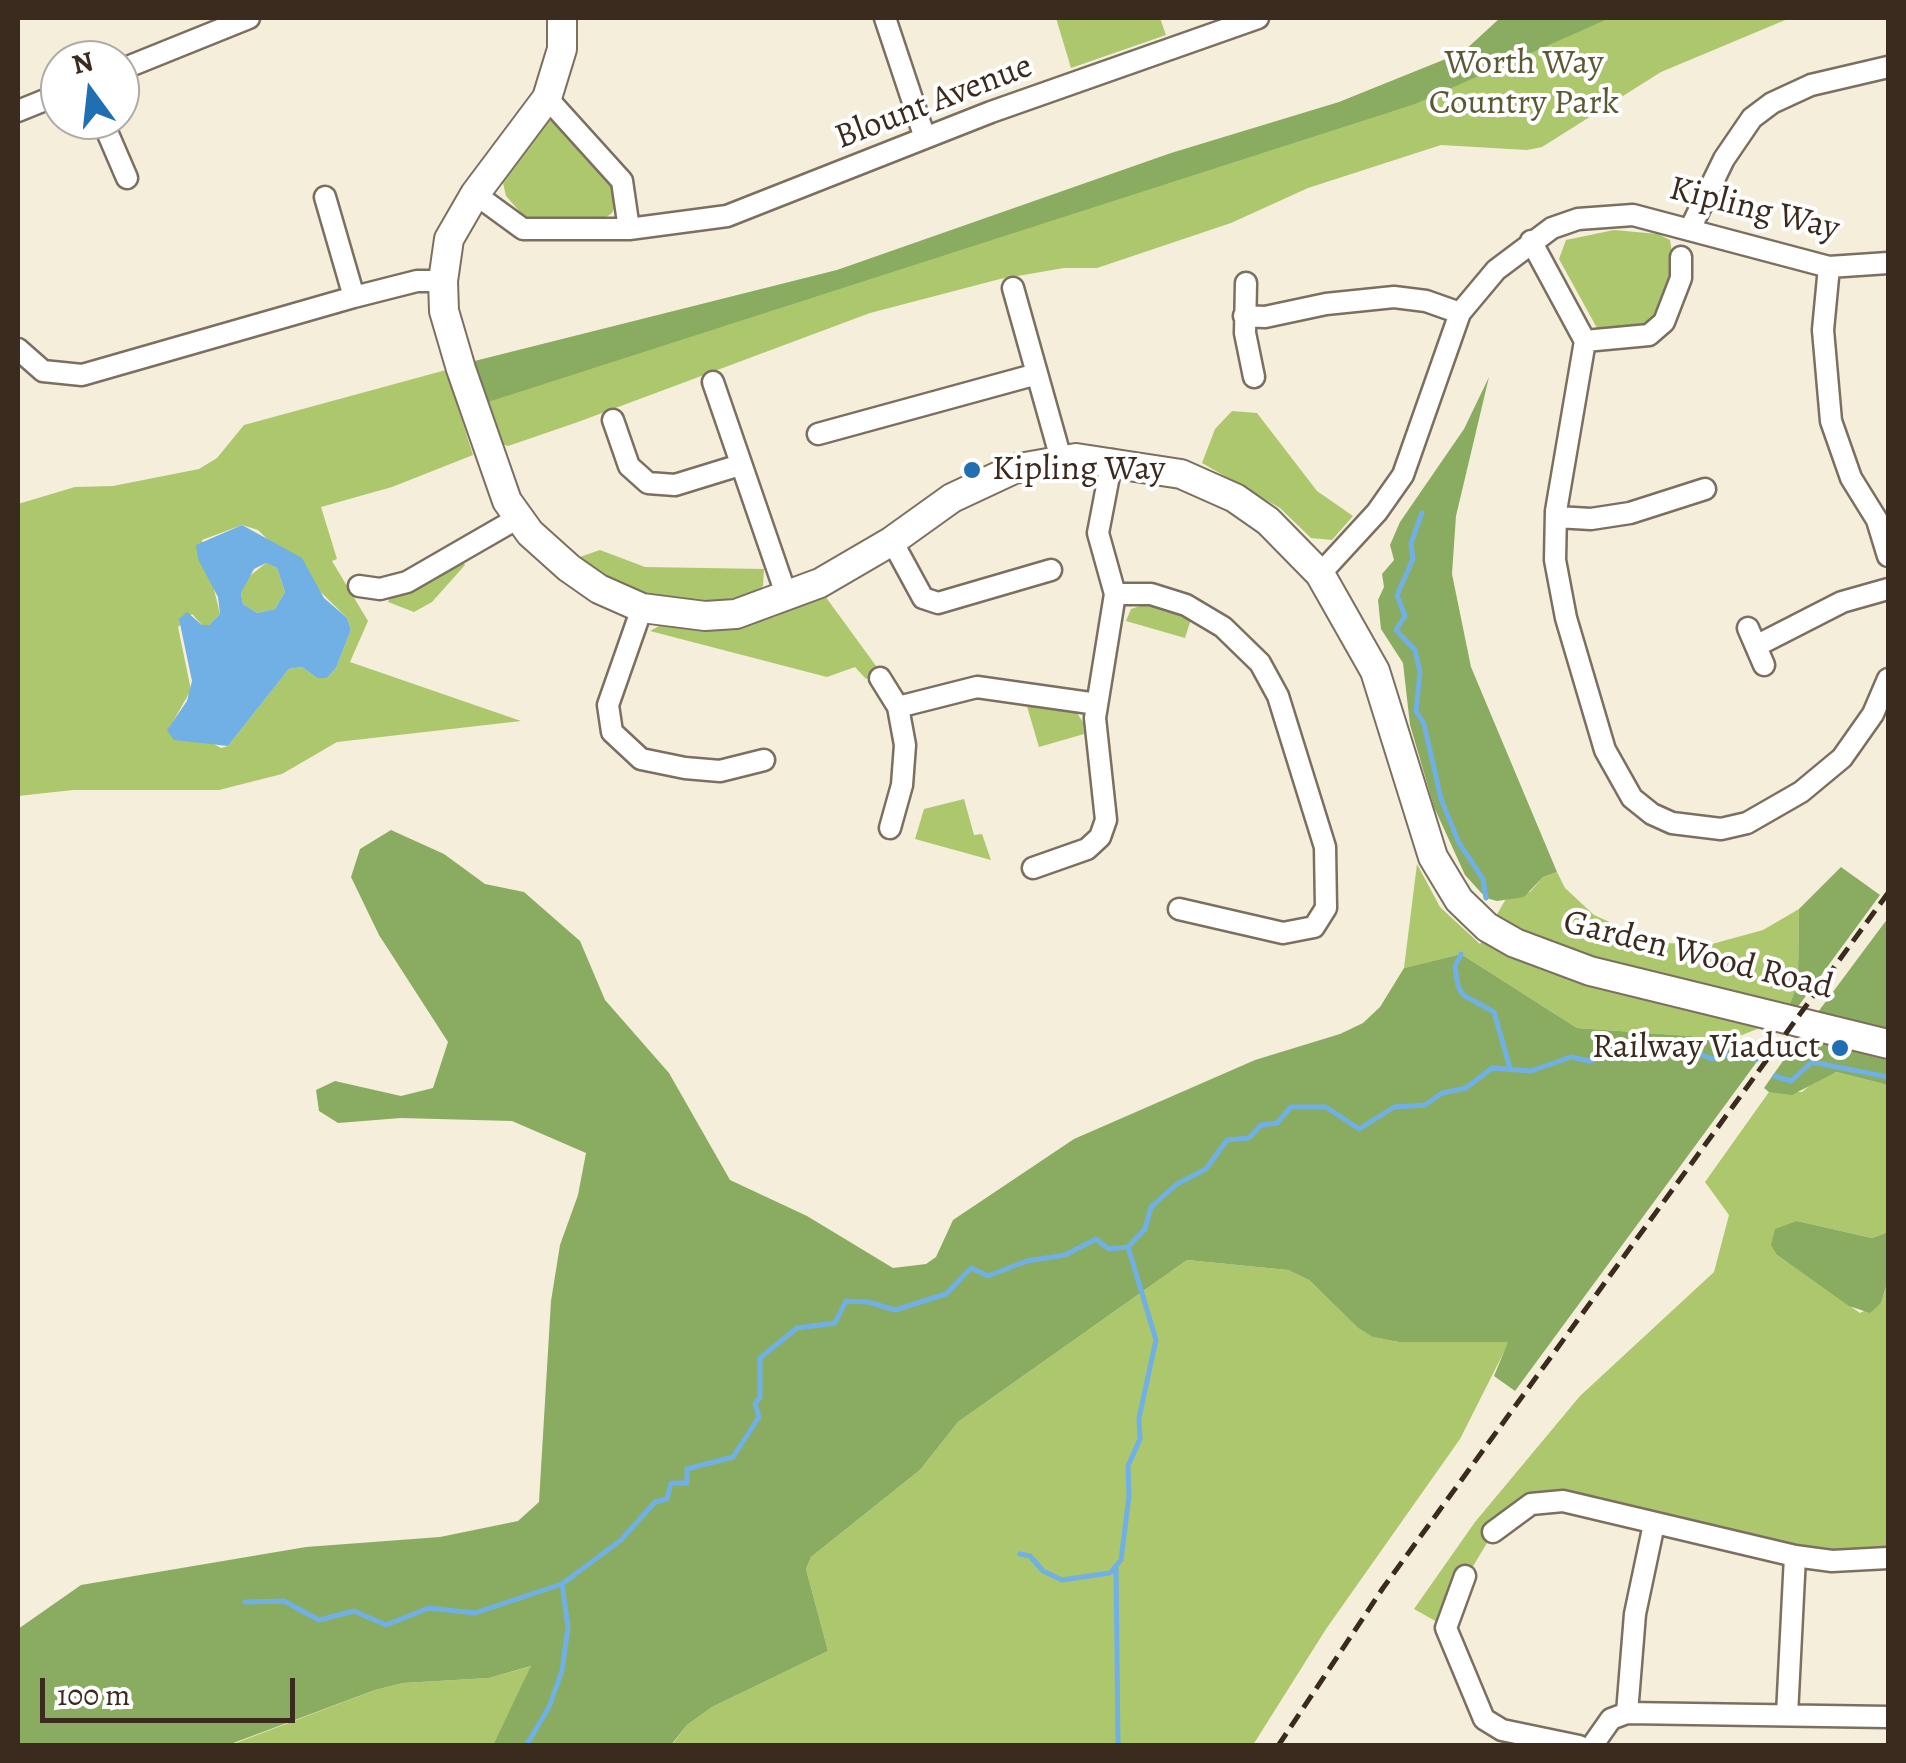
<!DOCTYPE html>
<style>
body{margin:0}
#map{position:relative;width:1906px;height:1763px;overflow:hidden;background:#f4eedb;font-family:Alegreya,serif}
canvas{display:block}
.frame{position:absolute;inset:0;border:20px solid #3b2a1e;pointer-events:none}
.north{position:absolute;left:40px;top:40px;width:100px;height:100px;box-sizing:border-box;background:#fff;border:2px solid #b1aaa5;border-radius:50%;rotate:345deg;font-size:28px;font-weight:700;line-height:40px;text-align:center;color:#3b2a1e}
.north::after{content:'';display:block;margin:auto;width:35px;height:45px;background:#1f6fb2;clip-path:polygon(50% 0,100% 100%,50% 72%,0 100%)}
.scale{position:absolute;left:40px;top:1678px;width:255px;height:45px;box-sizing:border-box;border:5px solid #3b2a1e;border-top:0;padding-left:12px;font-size:30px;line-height:35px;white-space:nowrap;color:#3b2a1e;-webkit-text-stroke:8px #fff;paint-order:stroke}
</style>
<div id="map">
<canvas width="1906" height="1763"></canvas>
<div class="frame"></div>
<div class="north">N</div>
<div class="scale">100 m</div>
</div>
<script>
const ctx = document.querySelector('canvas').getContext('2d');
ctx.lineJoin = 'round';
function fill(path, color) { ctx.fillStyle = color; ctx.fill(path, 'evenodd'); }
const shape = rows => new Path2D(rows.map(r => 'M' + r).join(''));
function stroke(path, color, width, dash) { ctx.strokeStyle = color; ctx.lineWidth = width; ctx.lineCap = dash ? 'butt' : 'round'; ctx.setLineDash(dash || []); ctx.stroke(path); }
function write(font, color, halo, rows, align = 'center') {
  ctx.font = font + ' Alegreya,serif'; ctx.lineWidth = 8; ctx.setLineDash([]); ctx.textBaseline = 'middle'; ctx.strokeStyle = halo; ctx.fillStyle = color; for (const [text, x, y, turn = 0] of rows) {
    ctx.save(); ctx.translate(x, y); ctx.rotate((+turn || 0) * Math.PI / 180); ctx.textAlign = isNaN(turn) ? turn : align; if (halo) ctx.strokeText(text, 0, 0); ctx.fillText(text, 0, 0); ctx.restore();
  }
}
fill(shape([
 [1056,18,1160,18,1166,35,1071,68],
 [1501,18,1790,18,1661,72,1542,147,1527,150,1441,145,1308,188,1231,223,1097,268,1064,268,1000,279,870,313,578,422,508,446,502,444,475,361,838,270,1340,102,1464,52],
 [558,120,614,185,617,201,612,213,601,221,528,221,506,196,503,183,544,121],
 [1614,230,1658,234,1670,240,1674,264,1666,307,1644,328,1597,328,1559,259,1566,240],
 [446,370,473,455,392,487,321,507,337,559,332,561,368,621,350,662,521,721,337,742,282,774,219,790,73,790,18,796,18,504,75,487,113,486,199,469,217,458,244,425],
 [242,525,258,530,347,618,351,630,336,668,327,678,317,678,302,667,289,669,228,746,221,748,208,741,185,741,168,730,191,690,178,627,192,614,202,625,209,625,220,614,202,540],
 [1232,411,1257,413,1317,491,1353,516,1332,540,1311,538,1280,508,1202,463,1215,429],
 [600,550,645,567,764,569,763,586,753,595,709,602,651,596,621,586,577,558],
 [461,560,465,565,432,602,414,612,388,602,391,595],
 [266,563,277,568,285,592,275,609,257,613,243,604,241,593,246,579],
 [825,596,879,670,866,679,855,667,827,677,650,631,659,626,727,628,774,617],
 [1146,604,1191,619,1185,638,1126,621,1131,609],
 [1026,703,1077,713,1083,722,1084,734,1039,747],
 [964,799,974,835,982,834,991,860,915,839,924,809],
 [1417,864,1440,907,1480,944,1507,897,1530,892,1543,877,1557,872,1565,888,1594,915,1656,943,1712,944,1763,930,1799,909,1798,983,1789,1006,1772,1023,1732,1039,1577,1028,1461,954,1404,968],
 [1836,1072,1888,1085,1888,1232,1872,1238,1797,1221,1777,1255,1860,1313,1881,1303,1888,1280,1888,1558,1832,1561,1531,1504,1493,1533,1439,1623,1414,1609,1475,1522,1580,1396,1714,1272,1729,1215,1705,1182,1769,1092,1802,1092,1821,1076],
 [1187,1260,1288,1270,1309,1280,1358,1328,1374,1337,1399,1342,1509,1342,1460,1439,1326,1629,1253,1745,671,1746,687,1725,712,1707,828,1651,806,1569,811,1557,920,1470,958,1422],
 [532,1666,493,1745,228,1746,375,1690,403,1683,489,1678]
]), '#adc76c');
fill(shape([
 [1500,18,1610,18,1415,104,488,402,475,361,837,270,1171,153,1339,102,1463,52],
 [1489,377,1456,516,1452,574,1471,667,1557,872,1543,877,1524,897,1497,901,1486,898,1465,875,1434,807,1410,725,1403,663,1381,629,1378,600,1384,587,1382,574,1394,560,1390,545,1400,522,1464,429],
 [391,830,444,854,485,884,524,892,580,941,605,1000,669,1073,730,1180,807,1216,893,1268,926,1264,936,1257,953,1220,1074,1139,1255,1060,1340,1034,1363,1023,1380,1007,1404,968,1461,954,1577,1028,1732,1039,1749,1050,1756,1063,1515,1391,1494,1376,1508,1342,1399,1342,1373,1337,1358,1328,1309,1280,1288,1270,1187,1260,958,1422,920,1470,811,1557,806,1569,828,1651,712,1707,687,1725,671,1745,493,1745,531,1666,489,1678,403,1683,375,1690,228,1745,18,1745,18,1629,81,1585,306,1547,440,1537,518,1521,539,1502,551,1301,560,1245,578,1195,586,1153,512,1121,401,1118,338,1123,319,1111,316,1090,335,1081,401,1096,433,1088,448,1042,379,935,351,877,360,849],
 [1841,867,1880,895,1797,1008,1789,1006,1798,983,1799,909],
 [1888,920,1888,1030,1818,1012,1885,922],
 [1799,1038,1888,1060,1888,1085,1836,1072,1792,1095,1769,1092,1764,1088],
 [1797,1221,1872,1238,1888,1232,1888,1280,1881,1303,1870,1313,1849,1306,1777,1255,1771,1245,1775,1229]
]), '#8aac60');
fill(shape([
 [242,525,302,558,324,598,347,618,351,630,336,668,327,678,317,678,302,667,289,669,228,746,174,740,167,730,187,701,192,681,179,619,187,612,202,625,209,625,220,614,218,597,198,559,196,545],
 [266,563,277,568,285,592,275,609,257,613,243,604,241,593,254,569]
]), '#71b0e4');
stroke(shape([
 [1422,513,1411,543,1413,559,1397,595,1405,616,1396,630,1415,650,1420,672,1416,711,1424,724,1441,799,1459,843,1483,879,1486,898],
 [1461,954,1455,967,1458,986,1463,995,1494,1012,1510,1068],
 [1775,1076,1791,1081,1812,1062,1888,1077],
 [1020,1554,1030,1556,1043,1571,1062,1580,1110,1573,1121,1560,1129,1496,1128,1466,1140,1439,1139,1418,1156,1340,1128,1247],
 [1116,1569,1118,1746],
 [245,1602,284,1601,319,1620,354,1611,386,1625,429,1608,475,1613,562,1584,621,1540,655,1502,667,1499,671,1483,687,1483,687,1469,733,1457,759,1417,755,1404,760,1397,760,1358,797,1328,835,1323,846,1301,868,1302,895,1310,946,1294,971,1268,988,1276,1027,1261,1065,1255,1096,1239,1109,1249,1128,1247,1145,1229,1151,1207,1177,1184,1206,1169,1227,1140,1249,1138,1261,1125,1277,1123,1291,1107,1326,1107,1359,1129,1394,1107,1425,1105,1442,1093,1466,1088,1492,1068,1531,1071,1571,1057,1589,1061,1671,1042,1712,1059,1736,1053,1756,1060],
 [526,1746,549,1707,562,1671,568,1627,562,1584]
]), '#71b0e4', 5);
const street = shape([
 [885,18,925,138],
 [120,70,249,18],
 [547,98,622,181,629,229],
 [18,111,60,94],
 [102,120,127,178],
 [475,194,523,229,629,229,727,216,991,112,1258,18],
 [325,197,354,297],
 [1691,227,1724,159,1752,118,1772,103,1811,85,1888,67],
 [1531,241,1585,341,1556,511,1555,560,1566,618,1605,750,1632,798,1652,814,1672,823,1721,829,1747,823,1801,792,1842,758,1873,714,1888,679],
 [1829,267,1823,330,1831,421,1851,478,1877,520,1888,556],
 [1246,283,1245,333,1254,377],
 [1013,288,1061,459],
 [1244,316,1265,317,1326,304,1394,297,1426,301,1460,313],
 [1585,341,1649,335,1664,322,1681,278,1681,257],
 [18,349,43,371,82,375,354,297,417,281,443,281],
 [713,382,787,597],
 [613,420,629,466,648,483,675,485,740,465],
 [818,434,1037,374],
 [1556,517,1591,519,1630,513,1705,489],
 [892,541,923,598,938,603,1051,570],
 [1320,574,1377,512,1403,475,1460,313,1496,270,1552,228,1578,219,1633,215,1829,267,1888,263],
 [359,586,380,589,407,582,518,518],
 [1115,594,1151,594,1186,605,1223,627,1260,663,1278,696,1325,847,1326,908,1314,927,1283,933,1179,909],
 [642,608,608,705,612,732,641,759,685,768,720,771,764,760],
 [1748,628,1764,665],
 [1756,646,1842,602,1888,589],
 [880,678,898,707,905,745,902,785,890,828],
 [898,707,977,687,1097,704],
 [1033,868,1087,849,1100,837,1106,820,1095,718,1115,594,1098,533,1112,460],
 [1493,1532,1531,1504,1563,1501,1795,1556,1832,1561,1888,1558],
 [1465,1576,1446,1628,1484,1719,1502,1730,1579,1746],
 [1627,1713,1635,1614,1654,1524],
 [1787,1715,1795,1556],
 [1592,1746,1611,1719,1627,1713,1888,1717]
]);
const secondary = shape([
 [562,18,562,49,547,98,475,194,449,239,443,281,444,311,461,369,507,501,530,533,569,568,599,589,642,608,705,616,736,614,820,583,892,541,952,498,1014,469,1076,458,1181,474,1235,498,1268,521,1320,574,1375,671,1433,857,1459,900,1487,927,1515,943,1590,971,1888,1044]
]);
stroke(street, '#7c6f60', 25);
stroke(secondary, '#7c6f60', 32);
stroke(street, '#fff', 20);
stroke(secondary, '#fff', 28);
stroke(shape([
 [1278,1746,1383,1588,1888,893]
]), '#3b2a1e', 5, [15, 8]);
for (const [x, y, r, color] of [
 [972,470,10,"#1f6fb2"],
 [1840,1048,10,"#1f6fb2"]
]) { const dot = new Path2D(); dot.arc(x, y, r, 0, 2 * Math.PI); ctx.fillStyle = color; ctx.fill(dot); stroke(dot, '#fff', 4); }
write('35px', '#5d5935', '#fff', [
 ["Worth Way",1524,64],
 ["Country Park",1524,104]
]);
write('35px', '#3b2a1e', '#fff', [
 ["Blount Avenue",934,103,-21],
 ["Kipling Way",1754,210,14],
 ["Garden Wood Road",1698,956,14]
]);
write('35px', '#3b2a1e', '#fff', [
 ["Kipling Way",992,470],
 ["Railway Viaduct",1820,1048,"right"]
], 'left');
</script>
